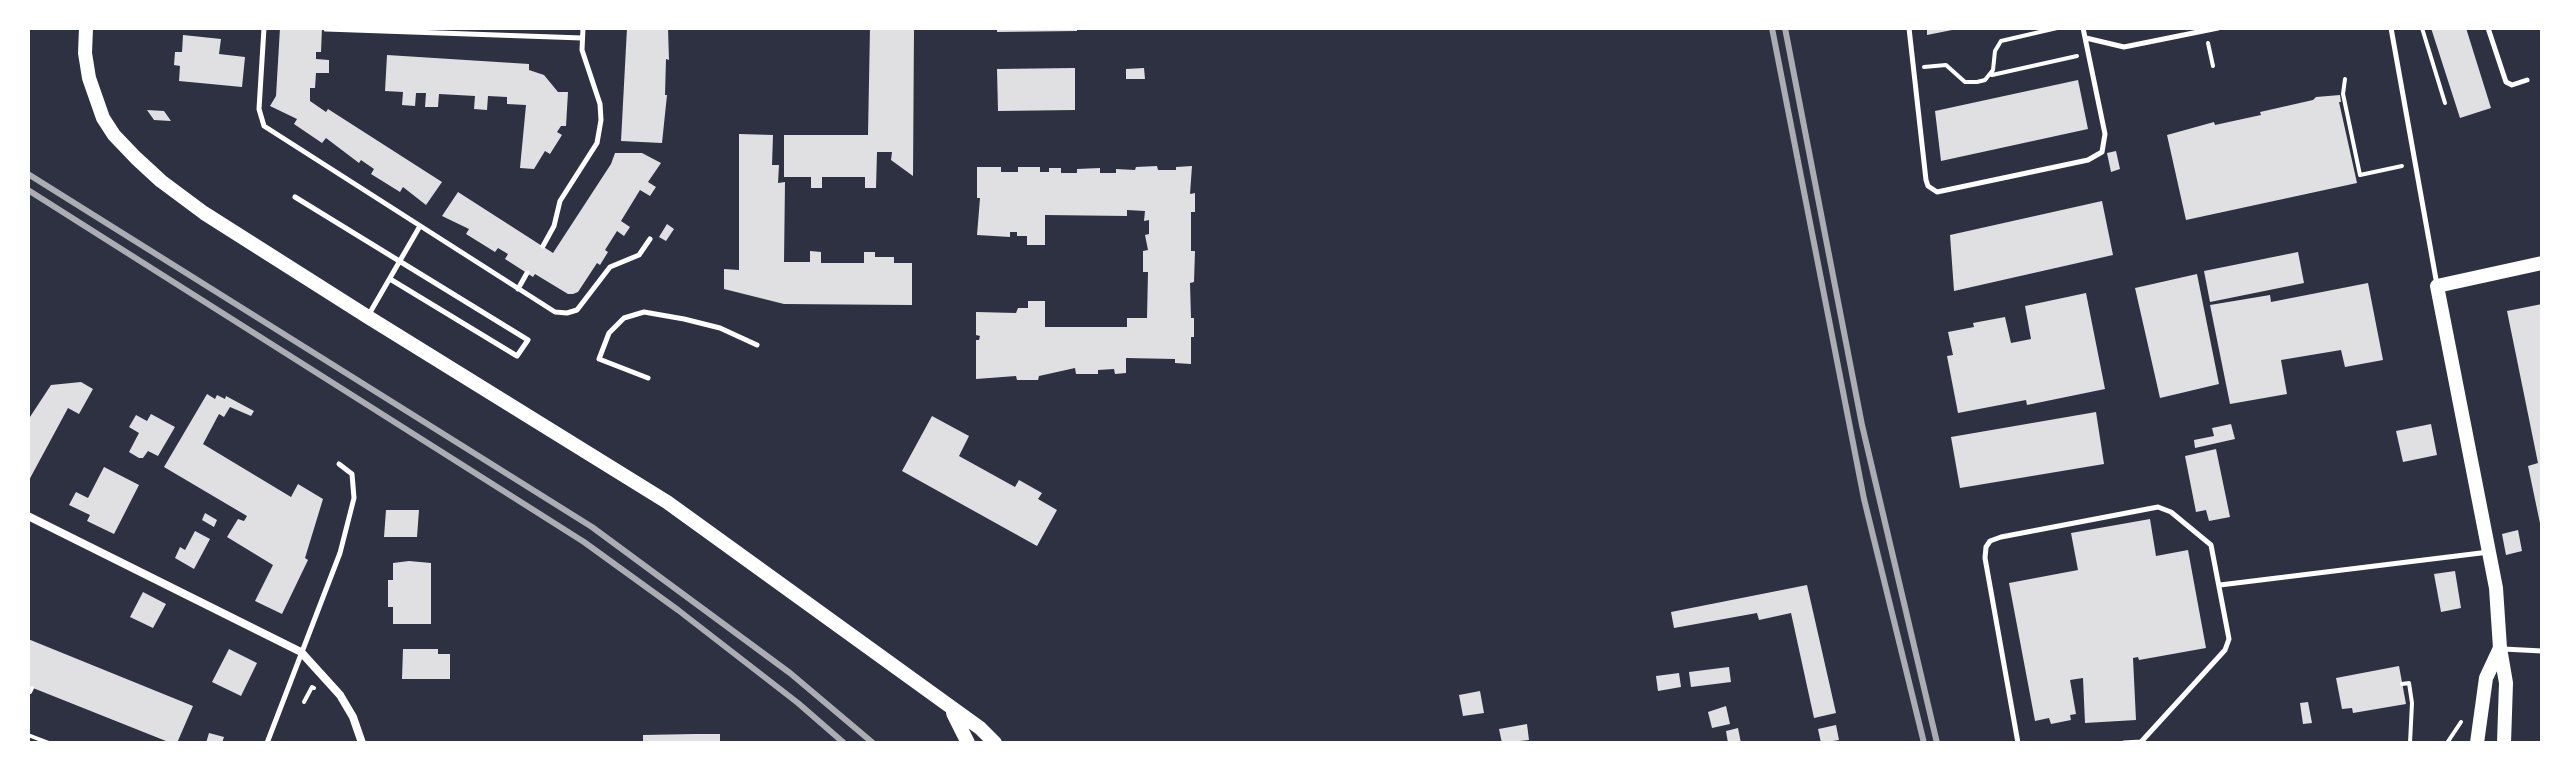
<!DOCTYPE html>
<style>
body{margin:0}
#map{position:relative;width:2570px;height:771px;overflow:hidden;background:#2d3142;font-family:Literata,serif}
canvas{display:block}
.frame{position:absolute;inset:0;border:30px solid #fff;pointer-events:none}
</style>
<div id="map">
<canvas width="2570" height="771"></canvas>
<div class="frame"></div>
</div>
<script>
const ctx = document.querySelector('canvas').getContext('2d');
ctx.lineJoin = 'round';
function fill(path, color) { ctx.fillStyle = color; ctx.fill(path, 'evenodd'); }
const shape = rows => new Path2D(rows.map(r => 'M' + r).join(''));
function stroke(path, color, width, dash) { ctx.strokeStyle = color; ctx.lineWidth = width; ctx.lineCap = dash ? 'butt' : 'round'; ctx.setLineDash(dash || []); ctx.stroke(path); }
fill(shape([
 [280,28,322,28,321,52,316,52,316,59,329,60,329,73,316,73,315,88,310,88,310,101,326,112,328,109,442,182,426,205,403,187,400,192,371,174,374,169,361,160,359,163,326,138,322,143,294,124,297,119,270,106,276,96],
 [627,28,668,28,669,60,666,59,665,95,667,95,662,143,621,141],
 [870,28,914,28,913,176,891,160,892,152,877,152,876,188,865,188,865,177,822,177,822,188,811,188,811,177,784,177,784,135,868,135],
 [997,28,1077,28,1077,31,997,32],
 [1927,28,1957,28,1957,29,1927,35],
 [2431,28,2466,28,2491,108,2460,118],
 [183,35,221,39,219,54,245,57,242,87,179,81,180,66,174,65,175,52,182,52],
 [387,55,529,64,529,70,544,75,558,92,568,92,566,126,561,126,557,132,562,135,550,154,545,151,534,169,520,168,526,105,507,104,507,97,488,96,487,110,474,109,475,96,439,94,438,107,425,107,426,93,416,93,415,106,402,105,403,92,385,91],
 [1075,68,1075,110,998,111,997,69],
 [1144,68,1145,79,1126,79,1126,69],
 [2078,80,2088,129,1941,161,1935,111],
 [2340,95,2341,102,2339,102,2357,183,2186,220,2167,135,2214,122,2215,125,2261,115,2260,112,2313,100,2316,97],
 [147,110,164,111,171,121,154,120],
 [739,134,773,135,772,165,779,165,778,183,785,182,784,262,810,262,810,251,821,252,821,263,864,263,864,252,875,252,875,257,894,257,894,263,912,263,912,305,784,304,724,289,724,269,739,270],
 [2116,151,2120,169,2111,172,2107,153],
 [615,153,642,153,661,163,648,182,656,187,650,196,640,190,621,221,630,227,624,236,617,231,605,250,608,252,600,265,597,263,578,292,573,294,568,294,535,274,533,277,505,259,508,254,498,248,495,252,466,234,469,229,442,216,458,192,553,253,611,164],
 [1157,166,1158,170,1176,170,1176,167,1192,166,1190,194,1195,193,1195,212,1191,212,1191,251,1195,251,1194,282,1190,283,1191,318,1194,318,1194,337,1191,337,1191,364,1175,363,1175,359,1126,358,1126,373,1115,374,1114,369,1098,370,1098,374,1076,374,1075,368,1039,376,1038,380,1017,380,1016,376,976,379,976,340,979,340,980,336,976,335,976,312,1016,313,1018,308,1028,308,1028,301,1045,301,1045,327,1127,327,1127,318,1147,318,1148,272,1143,272,1143,251,1148,250,1145,235,1149,234,1149,220,1144,221,1145,211,1127,210,1127,216,1045,215,1045,245,1027,245,1027,236,1017,236,1017,232,1010,232,1010,237,977,235,980,198,977,198,977,167,1001,167,1001,172,1018,172,1018,167,1040,167,1040,172,1049,172,1049,168,1061,168,1061,173,1077,173,1077,169,1100,168,1100,173,1116,173,1116,169,1135,170,1136,167],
 [2102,201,2113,255,1954,291,1950,235],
 [667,224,674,229,666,241,659,237],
 [2298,252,2304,283,2210,302,2204,271],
 [2197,274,2219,384,2160,398,2135,288],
 [2368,283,2383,360,2345,367,2341,350,2281,360,2287,394,2230,404,2210,305,2270,295,2271,302],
 [2086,293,2105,389,2027,405,2026,400,1958,413,1947,356,1953,355,1948,332,1974,327,1973,323,2005,317,2011,343,2031,339,2025,306],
 [2542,304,2542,528,2541,528,2528,466,2538,463,2507,311],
 [81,382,93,389,79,414,68,408,28,482,28,420,51,385],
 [207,394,215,399,217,395,225,399,226,396,254,411,251,416,230,407,224,417,219,414,203,444,291,497,298,484,323,499,305,558,308,560,282,614,255,601,273,565,227,537,238,519,244,521,247,516,164,467],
 [2096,412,2104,464,1960,488,1951,437],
 [151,414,175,427,158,456,148,451,143,458,139,458,129,452,139,433,129,427,136,415,147,421],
 [932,416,969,436,959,456,1015,487,1019,480,1042,493,1038,499,1057,510,1037,546,902,471],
 [2231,424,2235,439,2195,448,2194,440,2214,436,2212,428],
 [2431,424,2437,455,2403,462,2396,431],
 [2216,449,2230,517,2209,521,2206,510,2196,512,2185,456],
 [104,467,139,485,114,534,87,521,90,515,69,505,76,492,88,498],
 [386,510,419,510,417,537,384,537],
 [205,513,217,520,214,527,202,520],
 [2150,519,2156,556,2188,550,2206,648,2139,660,2138,657,2133,658,2136,720,2085,723,2083,678,2070,680,2076,714,2070,715,2071,720,2051,724,2049,718,2035,721,2009,583,2078,570,2071,533],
 [2518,530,2522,551,2506,555,2502,534],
 [195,531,210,539,194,569,175,558,180,547,185,550],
 [409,561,431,563,431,624,393,624,393,607,388,607,388,580,393,580,393,563],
 [2455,571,2461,608,2441,612,2434,574],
 [1807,585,1836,713,1814,718,1791,613,1759,620,1757,613,1674,628,1671,612],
 [143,592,166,604,153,628,130,617],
 [28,639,193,706,177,743,171,743,28,686],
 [229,649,257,663,241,696,212,682],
 [403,649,438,649,438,654,450,654,450,679,402,679],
 [2399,666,2406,704,2353,713,2352,708,2342,709,2336,678],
 [1729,667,1731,682,1691,687,1689,672],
 [1679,673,1681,687,1658,691,1656,676],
 [1480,691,1484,713,1463,716,1459,695],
 [2308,702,2312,723,2303,724,2300,703],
 [1726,706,1730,724,1712,728,1708,712],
 [1527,724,1529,740,1502,743,1499,729],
 [1836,725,1839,740,1821,743,1818,729],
 [1738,728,1741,743,1728,743,1726,731],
 [209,733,224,737,222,743,206,743],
 [695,734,720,734,720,743,643,743,643,735]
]), '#e0e0e3');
stroke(shape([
 [2422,28,2445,103],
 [2208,43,2213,66],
 [1924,67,1946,65,1965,82,1977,82,1985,80,1993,70,1995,51,2001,41,2057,28],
 [1992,75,2077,56],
 [2345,79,2343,94,2360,175,2402,166],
 [2402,684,2409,683,2412,703,2410,743],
 [28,691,30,692,32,688],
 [304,702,312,687,314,688],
 [28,735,49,743],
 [2447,743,2461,722]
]), '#fff', 4);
stroke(shape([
 [264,28,259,109,264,126,555,312,567,313,577,310,610,267,639,255,650,239],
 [1909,28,1926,180,1928,186,1937,192,2088,160,2102,152,2105,134,2083,28],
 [2391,28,2437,285],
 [2488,28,2506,82,2512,85,2527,80],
 [326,29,582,38],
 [2086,38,2124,47,2218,28],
 [295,197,528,340,517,356,390,279],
 [543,246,554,226,560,201,597,143,601,120,600,104,582,50,583,28],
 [518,289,527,273],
 [368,316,420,226],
 [648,378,599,359,609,333,624,318,644,312,684,319,720,328,757,345],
 [2220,585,2489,552],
 [2503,649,2542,651],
 [267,743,340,553,354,498,352,474,339,464],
 [2018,743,1985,558,1986,547,1990,541,2001,537,2158,507,2171,512,2211,545,2229,639,2225,650,2141,742,2124,743]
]), '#fff', 5);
stroke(shape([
 [28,516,301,652,340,695,353,717,362,743]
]), '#fff', 8);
stroke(shape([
 [86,28,85,53,89,78,103,118,114,135,136,158,161,181,204,213,368,317,667,502,919,684,980,728,995,743],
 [953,713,968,743],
 [2477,743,2486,678,2500,648],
 [2504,743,2506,683,2500,648,2496,588,2437,286,2542,263]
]), '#fff', 14);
stroke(shape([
 [1772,28,1864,499,1924,743],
 [1785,28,1862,425,1937,743],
 [28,174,592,527,790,673,873,743],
 [28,190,584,542,678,610,798,703,844,743]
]), '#abadb3', 6);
</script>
